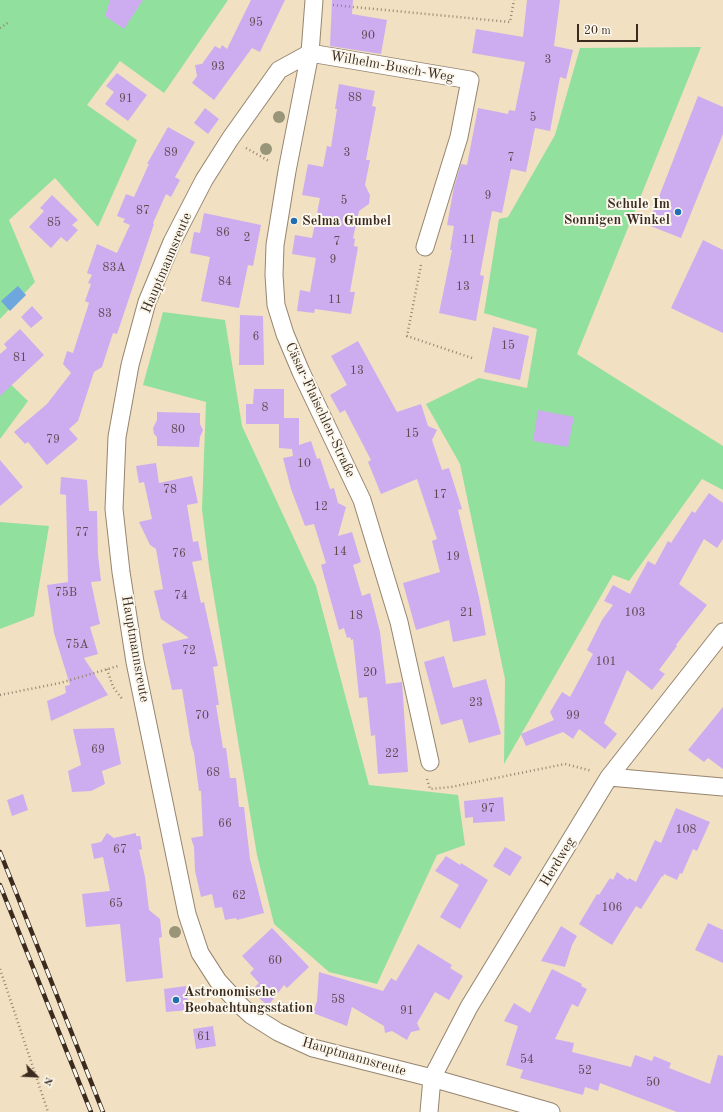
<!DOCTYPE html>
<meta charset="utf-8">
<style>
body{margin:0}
#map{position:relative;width:723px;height:1112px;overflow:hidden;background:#f1e0c1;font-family:"Old Standard TT",serif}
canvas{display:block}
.north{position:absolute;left:16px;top:1056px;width:40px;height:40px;-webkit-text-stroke:3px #fbf7ec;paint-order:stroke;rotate:114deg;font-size:11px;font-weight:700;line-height:16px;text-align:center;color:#3b2a1e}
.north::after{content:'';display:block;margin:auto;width:14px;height:18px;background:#3b2a1e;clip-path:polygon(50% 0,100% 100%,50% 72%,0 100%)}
.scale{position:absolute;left:577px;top:24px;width:61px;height:18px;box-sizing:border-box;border:2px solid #3b2a1e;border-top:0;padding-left:5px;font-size:12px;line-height:14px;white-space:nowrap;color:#3b2a1e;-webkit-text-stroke:3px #fbf7ec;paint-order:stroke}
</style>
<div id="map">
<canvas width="723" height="1112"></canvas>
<div class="north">N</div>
<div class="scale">20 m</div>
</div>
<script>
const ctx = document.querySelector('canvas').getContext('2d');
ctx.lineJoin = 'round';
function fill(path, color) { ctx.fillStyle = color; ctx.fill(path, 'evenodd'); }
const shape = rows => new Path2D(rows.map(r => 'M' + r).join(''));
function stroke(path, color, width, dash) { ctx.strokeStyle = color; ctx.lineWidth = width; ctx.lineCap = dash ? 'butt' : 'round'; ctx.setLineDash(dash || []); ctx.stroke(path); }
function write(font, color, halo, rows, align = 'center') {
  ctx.font = font + ' "Old Standard TT",serif'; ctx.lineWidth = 4; ctx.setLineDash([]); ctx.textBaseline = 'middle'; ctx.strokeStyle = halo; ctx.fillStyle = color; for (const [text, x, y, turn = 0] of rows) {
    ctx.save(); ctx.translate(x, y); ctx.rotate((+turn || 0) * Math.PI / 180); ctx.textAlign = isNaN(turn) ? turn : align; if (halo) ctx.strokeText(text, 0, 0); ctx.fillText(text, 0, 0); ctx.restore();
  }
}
fill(shape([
 [0,0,228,0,164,93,120,61,87,105,137,140,98,227,55,178,9,220,35,282,0,319],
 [701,47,577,354,723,446,723,490,702,479,629,581,613,575,504,764,505,679,460,464,426,404,479,378,527,388,537,329,484,313,499,219,508,217,555,135,580,48],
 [163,312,225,320,242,426,316,586,369,785,458,795,465,845,437,855,377,984,329,972,274,924,257,855,209,567,202,509,206,402,143,385],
 [0,374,28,401,0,439],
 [0,522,49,526,34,616,0,629]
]), '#92e09e');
fill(shape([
 [18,286,26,295,10,311,1,301]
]), '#6ea7dd');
fill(shape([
 [110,0,143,0,124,29,105,16],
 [251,0,285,0,260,52,252,48,214,100,192,83,197,76,195,65,202,64,215,46,220,49,222,45,227,49],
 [332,0,353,0,352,14,387,20,381,54,330,46],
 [527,0,560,0,554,46,573,50,566,79,560,77,550,131,535,128,526,172,511,169,502,213,492,211,480,275,484,276,476,321,439,313,452,250,450,250,454,226,447,225,454,187,461,164,467,165,478,108,508,114,509,110,515,111,525,62,472,53,476,29,523,37],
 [117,73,147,95,128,121,105,104,114,92,106,86],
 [339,84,375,91,372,106,376,107,366,160,370,160,365,185,370,195,369,204,359,211,353,238,355,239,354,246,358,247,350,292,355,292,351,314,315,309,314,313,297,311,300,290,310,292,316,258,292,254,295,235,312,238,320,198,302,195,308,164,323,167,327,146,331,147,337,109,335,109],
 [698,96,723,107,723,134,681,238,648,225],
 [205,108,219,119,208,134,194,123],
 [168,127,195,142,175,177,180,180,171,197,166,194,153,223,154,224,117,334,113,333,102,367,94,372,78,421,69,429,78,439,47,465,28,442,25,444,14,432,47,404,71,373,63,364,67,351,73,353,89,303,85,301,91,284,88,283,92,275,87,273,97,244,117,253,130,225,123,222,125,219,117,216,126,194,134,197,149,164,147,164],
 [52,195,78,220,72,225,78,230,67,242,61,237,51,248,29,227,44,211,40,208],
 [204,213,261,225,253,266,248,265,239,308,201,301,210,257,190,253,194,232,200,233],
 [703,240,723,250,723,333,671,308],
 [32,306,43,318,31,328,21,317],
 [240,315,263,316,264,365,239,365],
 [493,327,529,336,520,380,484,372],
 [20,329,44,355,0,396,0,354,7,348,4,344],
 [358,341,397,412,421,404,428,426,437,430,432,440,442,470,449,468,462,509,458,510,479,597,486,635,453,642,449,620,416,630,403,583,440,572,432,541,437,539,417,479,381,494,368,462,371,460,345,410,340,413,330,395,347,385,331,356],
 [254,389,284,389,284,418,299,418,299,445,311,441,317,459,320,458,330,489,334,488,338,503,346,507,338,536,352,532,361,562,353,565,362,596,370,593,380,632,386,684,402,682,408,772,378,774,375,735,371,736,367,697,359,698,359,696,353,639,351,640,350,637,347,638,344,628,339,630,321,565,326,563,314,524,305,526,291,489,283,458,293,456,292,449,279,448,279,424,246,424,246,404,253,404],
 [538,410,574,417,568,447,533,441],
 [157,412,200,413,200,424,203,430,200,437,199,447,157,446,157,437,154,434,153,428,157,420],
 [0,460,23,487,0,506],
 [156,463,159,483,192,476,198,503,187,505,193,542,198,541,202,560,192,562,201,603,204,602,218,666,213,667,219,705,216,705,223,748,226,748,230,778,236,778,239,807,244,807,250,859,264,913,237,920,236,918,225,920,222,907,215,908,212,894,201,897,195,871,194,847,191,838,203,836,201,791,199,791,194,753,191,744,182,689,172,690,162,644,189,638,161,619,154,591,163,589,156,549,150,545,139,522,152,519,144,482,139,483,136,466],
 [61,477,87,480,89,511,97,511,98,555,101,581,91,582,100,624,90,627,98,654,84,658,108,695,51,721,47,701,66,693,65,686,70,685,54,633,47,585,68,582,66,495,60,494],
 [709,493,723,503,723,539,717,548,704,539,679,584,707,605,676,645,677,646,659,670,665,674,652,690,627,670,604,723,617,734,605,749,579,729,573,739,563,732,526,746,521,734,554,720,550,712,562,692,570,697,593,654,587,650,602,620,613,605,604,601,613,585,630,594,648,561,655,565,668,541,671,543,692,511,695,513],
 [444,656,453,688,486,679,501,734,469,743,462,719,441,725,424,662],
 [723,707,723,769,708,758,704,762,688,750],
 [114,728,121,764,102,771,105,784,91,791,72,792,68,771,81,765,73,729],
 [23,794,28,810,12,816,7,800],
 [503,797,505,821,473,823,473,817,465,818,464,801],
 [676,808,710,822,697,851,693,849,682,874,680,873,677,880,664,874,663,877,662,876,641,909,636,906,612,945,579,924,597,894,599,895,610,878,613,880,617,872,628,880,629,878,636,882,655,840,661,843],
 [107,833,114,838,136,833,136,836,140,836,142,849,139,850,145,877,149,910,160,919,162,937,159,938,163,978,126,982,120,924,86,927,82,894,110,891,103,857,94,859,91,844,101,842],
 [505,847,522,857,510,876,493,866],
 [446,856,460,865,461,863,488,880,460,929,440,917,459,885,435,871],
 [708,923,723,930,723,963,695,950],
 [561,926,577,936,572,945,565,967,541,961],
 [272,928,309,967,287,988,284,985,268,1006,251,991,259,983,250,973,254,969,242,956],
 [418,944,452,965,450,968,463,976,449,1000,435,992,417,1023,420,1030,411,1032,407,1040,392,1031,385,1033,384,1026,352,1007,347,1026,313,1013,317,1001,319,972,383,991,391,978,396,981],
 [552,969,582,984,581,986,587,989,578,1007,572,1004,555,1039,574,1043,572,1052,631,1067,635,1055,652,1061,654,1056,671,1063,669,1068,710,1084,718,1055,723,1056,723,1112,677,1112,600,1083,598,1091,585,1087,583,1095,520,1078,523,1070,506,1065,518,1026,504,1021,514,1003,530,1013],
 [186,986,189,1010,166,1012,164,989],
 [213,1026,216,1046,196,1049,193,1029]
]), '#cdadef');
const minor = shape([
 [314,0,310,53,279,70,230,139,204,180,172,242,147,302,130,365,117,437,114,509,121,572,135,662,187,914,200,953,218,981,241,1006,251,1015,278,1032,313,1048,432,1078,551,1112],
 [425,247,459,137,470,80,310,53,287,171,275,245,274,275,276,305,285,334,301,372,362,500,399,622,430,762],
 [609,777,723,787],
 [429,1112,432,1078,469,1007,609,777,723,632]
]);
stroke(minor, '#968570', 19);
stroke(shape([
 [333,5,510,22,514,0],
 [0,28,9,22],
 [246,148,269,161],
 [421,265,407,336,472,358],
 [107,669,113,687,123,700],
 [0,695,60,683,118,666],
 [427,779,430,789,451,787,565,764,592,771],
 [0,969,48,1112]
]), '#968570', 2.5, [1, 3]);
stroke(minor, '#fff', 17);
const rail = shape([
 [0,852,103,1112],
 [0,885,91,1112]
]);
stroke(rail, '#3b2a1e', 4.5);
stroke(rail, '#fbf7ec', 3, [9]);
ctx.fillStyle = '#999579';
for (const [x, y] of [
 [279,117],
 [266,149],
 [175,932]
]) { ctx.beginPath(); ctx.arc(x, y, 6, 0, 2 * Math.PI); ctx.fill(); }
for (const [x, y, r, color] of [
 [678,212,4,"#1f6fb2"],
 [294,221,4,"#1f6fb2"],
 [176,1000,4,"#1f6fb2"]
]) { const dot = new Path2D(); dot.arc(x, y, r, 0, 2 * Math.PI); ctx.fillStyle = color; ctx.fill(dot); stroke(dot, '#fbf7ec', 1.5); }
write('12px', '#604b52', null, [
 ["95",256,23],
 ["90",368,36],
 ["3",548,60],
 ["93",218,67],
 ["88",355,98],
 ["91",126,99],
 ["5",533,118],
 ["89",171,153],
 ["3",347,153],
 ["7",511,158],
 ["9",488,196],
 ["5",344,201],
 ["87",143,211],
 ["85",54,223],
 ["86",223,233],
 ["2",247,238],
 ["11",469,240],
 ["7",337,242],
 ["9",333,260],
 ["83A",114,268],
 ["84",225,282],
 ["13",463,287],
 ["11",335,300],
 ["83",105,314],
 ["6",256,337],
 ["15",508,346],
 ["81",20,358],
 ["13",357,371],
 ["8",265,408],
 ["80",178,430],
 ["15",412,434],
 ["79",53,440],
 ["10",304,464],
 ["78",170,490],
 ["17",440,495],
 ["12",321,507],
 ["77",82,533],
 ["14",340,552],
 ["76",179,554],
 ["19",453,557],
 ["75B",66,593],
 ["74",181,596],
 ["21",467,613],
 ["103",635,613],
 ["18",356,616],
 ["75A",77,645],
 ["72",189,651],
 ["101",606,662],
 ["20",370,673],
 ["23",476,703],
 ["70",202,716],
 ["99",573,716],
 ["69",98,750],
 ["22",392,754],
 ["68",213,773],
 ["97",488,809],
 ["66",225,824],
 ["108",686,830],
 ["67",120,850],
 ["62",239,896],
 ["65",116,904],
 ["106",612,908],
 ["60",275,961],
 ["58",338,1000],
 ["91",407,1011],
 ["61",204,1037],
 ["54",527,1060],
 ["52",585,1071],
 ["50",653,1083]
]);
write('14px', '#3b2a1e', '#fbf7ec', [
 ["Wilhelm-Busch-Weg",392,67,10],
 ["Hauptmannsreute",167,263,-67],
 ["Cäsar-Flaischlen-Straße",320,410,65],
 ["Hauptmannsreute",135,649,80],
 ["Herdweg",558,862,-59],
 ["Hauptmannsreute",354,1057,16]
]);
write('bold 14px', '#3b2a1e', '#fbf7ec', [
 ["Schule Im",670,204,"right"],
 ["Sonnigen Winkel",670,220,"right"],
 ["Selma Gumbel",302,221],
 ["Astronomische",184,992],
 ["Beobachtungsstation",184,1008]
], 'left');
</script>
